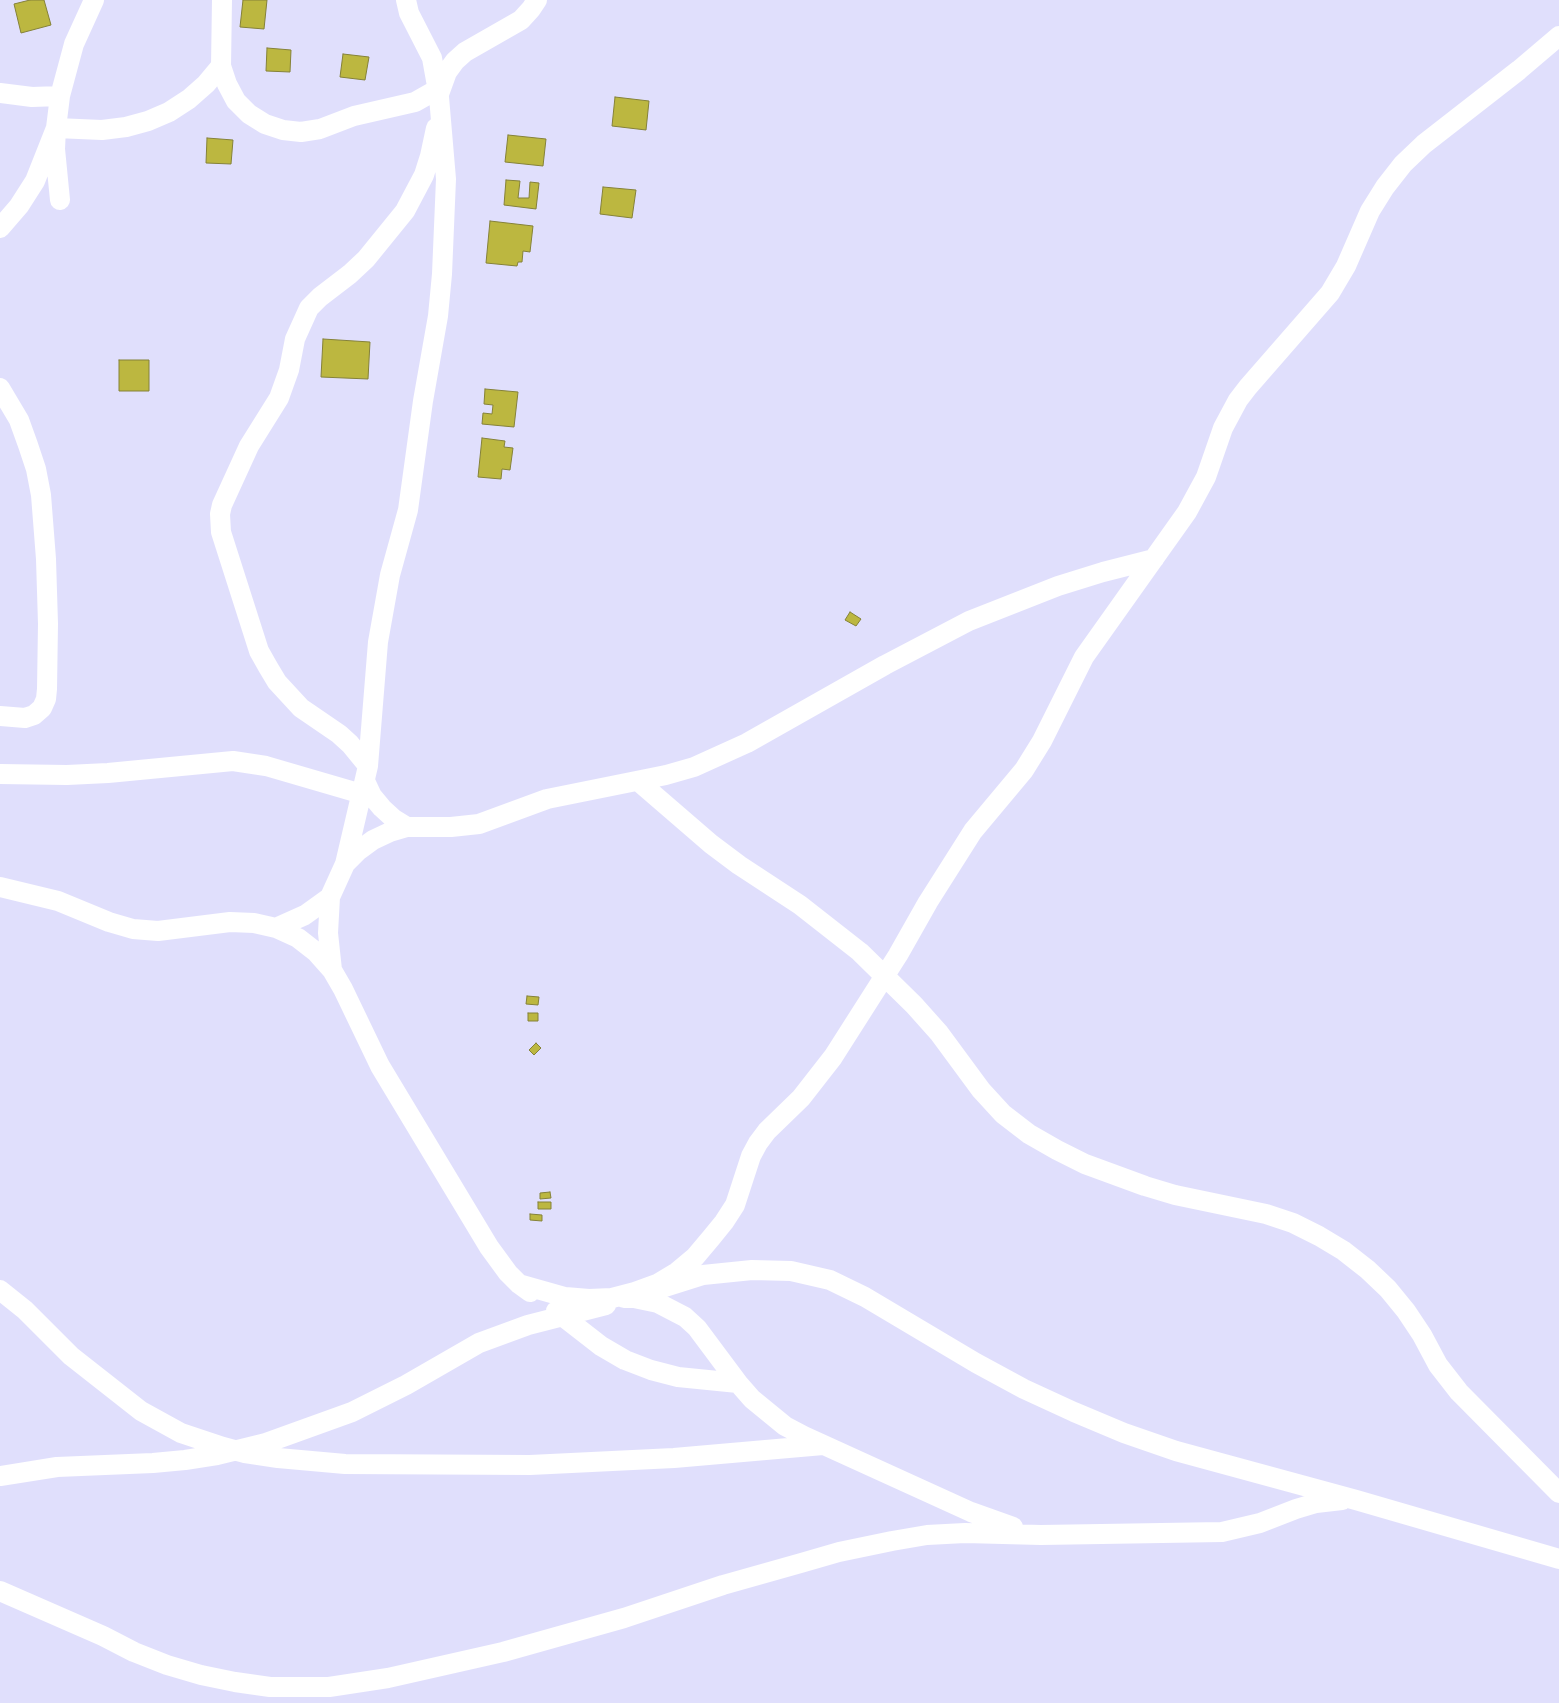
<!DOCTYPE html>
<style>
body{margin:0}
canvas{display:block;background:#e0dffc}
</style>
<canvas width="1559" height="1703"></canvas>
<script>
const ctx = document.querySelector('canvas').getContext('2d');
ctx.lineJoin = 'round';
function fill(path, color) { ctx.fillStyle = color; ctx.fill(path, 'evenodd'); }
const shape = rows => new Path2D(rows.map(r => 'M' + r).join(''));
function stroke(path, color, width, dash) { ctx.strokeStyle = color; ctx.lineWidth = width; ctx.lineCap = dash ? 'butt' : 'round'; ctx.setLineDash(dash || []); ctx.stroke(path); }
const building = shape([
 [30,0,44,0,51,25,21,33,14,4,30,0],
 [243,0,267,0,264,29,240,27,243,0],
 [267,48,291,50,290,72,266,71,267,48],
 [343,54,369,57,365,80,340,77,343,54],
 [615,97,649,101,646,130,612,126,615,97],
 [508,135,546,139,543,166,505,162,508,135],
 [207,138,233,140,231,164,206,163,207,138],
 [506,180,520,181,518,198,529,198,530,182,539,183,536,209,504,205,506,180],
 [603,187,636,190,632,218,600,214,603,187],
 [490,221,533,226,530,252,523,251,522,262,518,262,517,266,486,263,490,221],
 [323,339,370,342,368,379,321,377,323,339],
 [119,360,149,360,149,391,119,391,119,360],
 [485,389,518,392,514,427,482,424,483,413,492,414,493,405,484,404,485,389],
 [482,438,505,441,504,447,513,448,510,470,502,469,501,479,478,477,482,438],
 [850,612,861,619,856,626,845,620,850,612],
 [527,996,539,997,538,1005,526,1004,527,996],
 [528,1013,538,1013,538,1021,528,1021,528,1013],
 [536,1043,541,1048,534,1055,529,1050,536,1043],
 [550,1192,551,1198,540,1199,540,1193,550,1192],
 [538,1202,551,1202,551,1209,538,1209,538,1202],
 [530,1214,542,1215,542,1221,530,1220,530,1214]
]);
fill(building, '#bcb740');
stroke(building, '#858238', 1);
stroke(shape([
 [222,0,221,66,227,84,236,101,249,114,265,124,283,130,301,132,320,129,354,116,415,102,438,89],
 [0,93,32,97,60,96],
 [439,94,447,72,455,61,465,52,521,20,531,9,537,0],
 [60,200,55,149,56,128,60,96,74,44,94,0],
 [0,228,19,206,35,181,56,128,102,130,126,127,148,121,169,112,189,99,206,84,221,66],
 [0,388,19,420,28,445,36,469,41,495,46,559,48,624,47,689,46,699,42,708,34,715,25,718,0,716],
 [368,766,350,744,339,734,301,708,277,682,268,667,259,651,221,532,220,514,222,505,249,446,279,398,289,370,295,339,309,308,320,297,350,274,366,259,405,211,424,175,430,156,436,128],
 [0,774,67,775,108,773,233,761,266,766,362,794],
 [365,781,372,796,382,808,394,819,407,827],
 [638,781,711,844,739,865,800,905,860,952,914,1005,939,1033,981,1090,1003,1114,1029,1134,1057,1150,1085,1164,1145,1186,1175,1195,1266,1214,1293,1223,1319,1236,1344,1251,1367,1269,1388,1289,1406,1311,1422,1335,1438,1365,1459,1392,1559,1493],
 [345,864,358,851,373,840,390,832,407,827,451,827,479,824,547,799,666,775,694,767,747,743,885,665,969,621,1058,586,1103,572,1154,559],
 [0,887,58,901,109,922,133,929,158,931,230,922,254,923,276,928,298,938,316,952,332,970,343,989,380,1066,489,1247,508,1273,519,1284,530,1292],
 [276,928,305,915,330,897],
 [332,970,328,933,330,897,345,864,368,766,378,642,390,575,408,510,423,401,438,316,442,274,446,179,439,97,432,58,409,13,406,0],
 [519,1284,565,1297,589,1299,612,1298,635,1292,657,1284,677,1272,695,1257,711,1238,724,1222,735,1205,751,1156,758,1143,767,1131,801,1098,833,1057,898,955,928,902,973,831,1024,770,1042,741,1084,657,1187,512,1206,477,1223,428,1238,400,1248,387,1330,293,1346,266,1370,211,1385,187,1403,164,1424,144,1519,70,1559,36],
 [665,1287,703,1275,752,1270,791,1271,830,1280,865,1297,976,1363,1024,1389,1074,1412,1124,1433,1176,1451,1356,1500,1559,1559],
 [0,1290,25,1310,71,1356,141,1411,181,1433,223,1447,245,1453,278,1458,345,1464,530,1465,674,1458,823,1445],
 [624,1298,634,1298,658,1303,685,1317,697,1328,738,1383,752,1399,785,1426,804,1436,971,1512,1013,1527],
 [556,1311,601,1346,625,1360,651,1370,678,1377,738,1383],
 [0,1476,57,1467,153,1463,185,1460,217,1455,266,1443,352,1412,406,1385,479,1343,528,1325,606,1305],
 [0,1591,103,1636,134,1652,167,1665,201,1675,235,1682,270,1687,329,1687,388,1678,503,1652,624,1618,723,1585,801,1563,839,1552,892,1541,927,1535,965,1533,1041,1535,1222,1532,1260,1523,1296,1509,1316,1503,1342,1500]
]), '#fff', 20);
</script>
